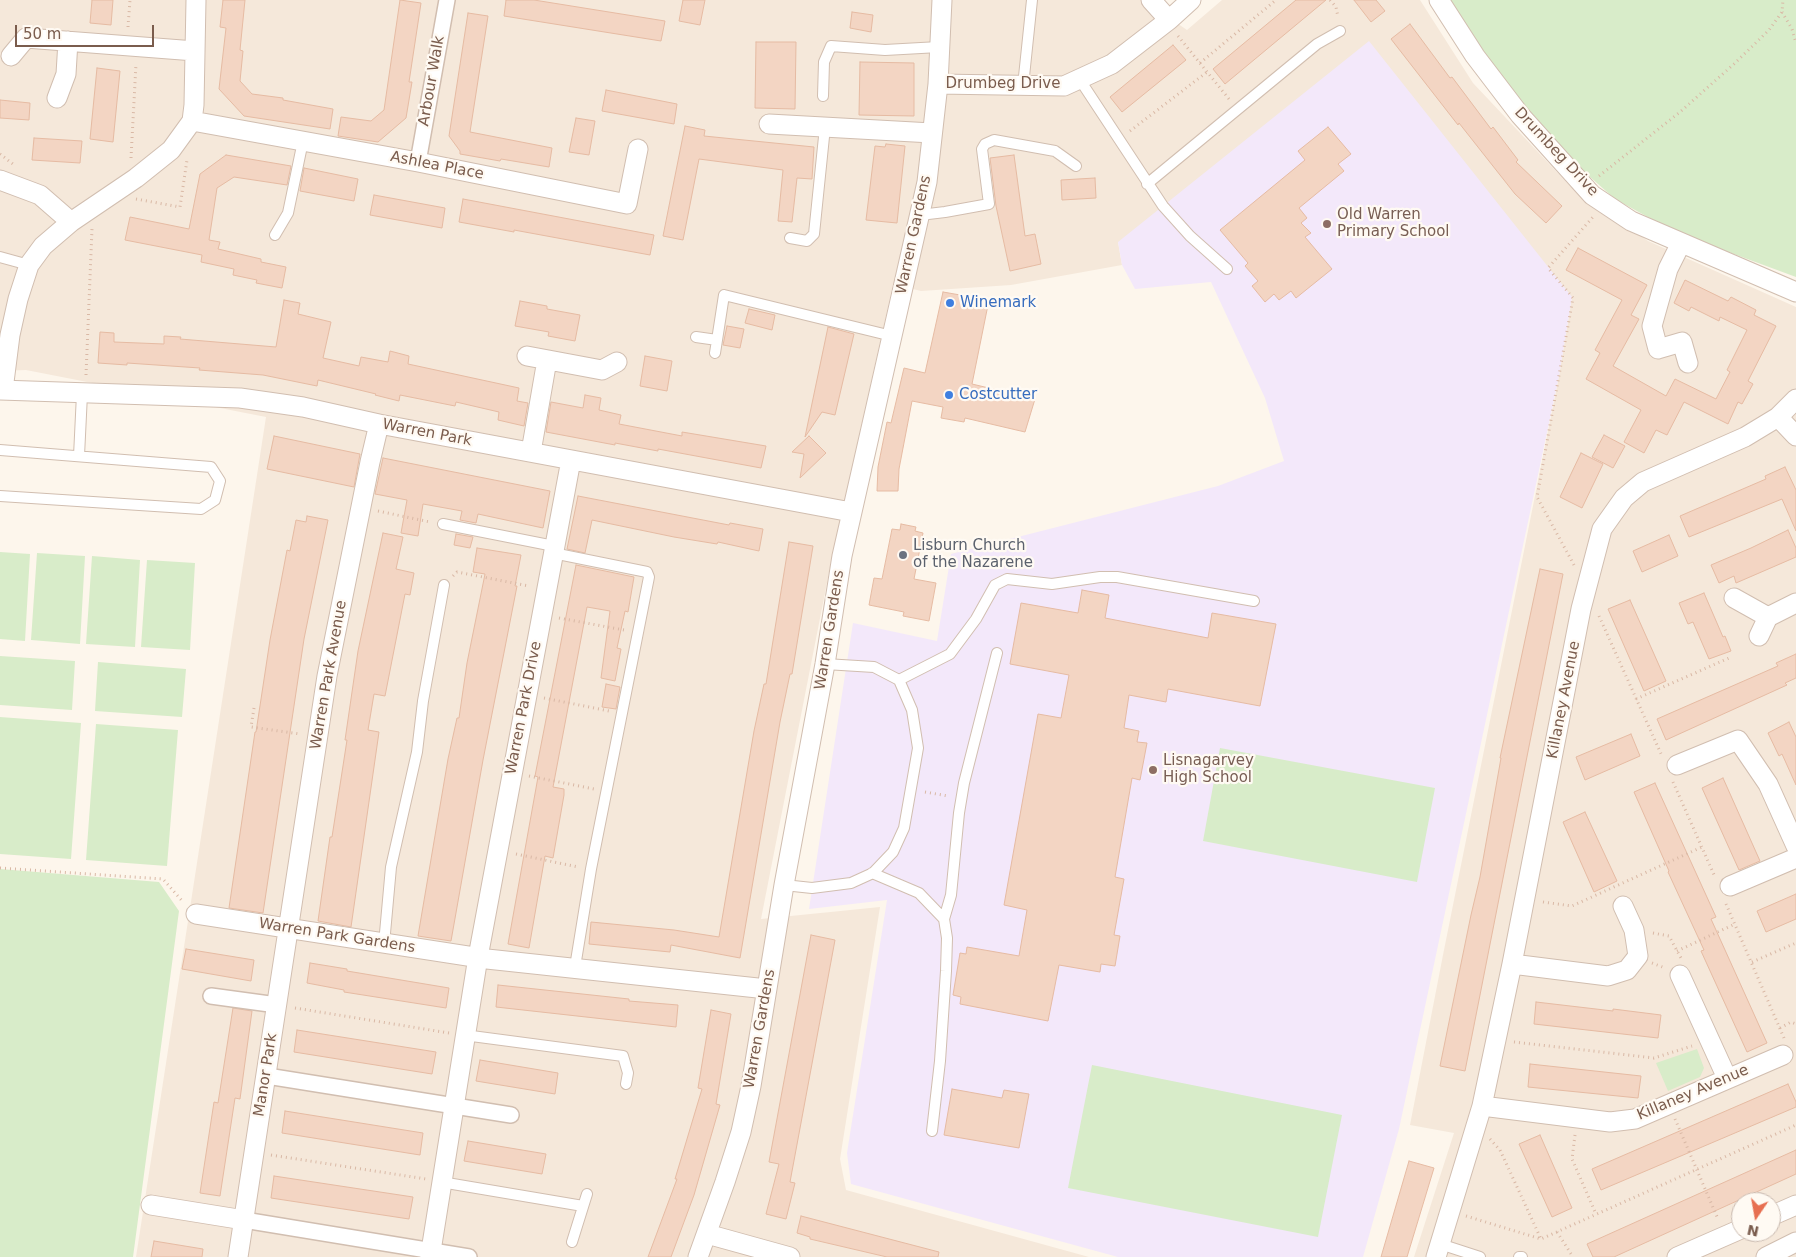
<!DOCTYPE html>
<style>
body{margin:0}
#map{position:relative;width:1796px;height:1257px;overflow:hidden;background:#fdf6ec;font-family:"DejaVu Sans",sans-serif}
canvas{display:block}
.north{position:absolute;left:1731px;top:1192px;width:50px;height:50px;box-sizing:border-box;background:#fffaf3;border:1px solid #cabbb1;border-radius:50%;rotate:192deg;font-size:14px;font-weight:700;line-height:20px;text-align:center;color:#7a5c4d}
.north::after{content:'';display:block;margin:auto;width:18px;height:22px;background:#e76f51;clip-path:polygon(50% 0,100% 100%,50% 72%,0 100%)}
.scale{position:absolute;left:15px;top:25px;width:139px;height:22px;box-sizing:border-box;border:2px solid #7a5c4d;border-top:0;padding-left:6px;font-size:15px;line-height:18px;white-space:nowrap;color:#7a5c4d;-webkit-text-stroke:4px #fffaf3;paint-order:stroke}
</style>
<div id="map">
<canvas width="1796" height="1257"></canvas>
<div class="north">N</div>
<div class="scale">50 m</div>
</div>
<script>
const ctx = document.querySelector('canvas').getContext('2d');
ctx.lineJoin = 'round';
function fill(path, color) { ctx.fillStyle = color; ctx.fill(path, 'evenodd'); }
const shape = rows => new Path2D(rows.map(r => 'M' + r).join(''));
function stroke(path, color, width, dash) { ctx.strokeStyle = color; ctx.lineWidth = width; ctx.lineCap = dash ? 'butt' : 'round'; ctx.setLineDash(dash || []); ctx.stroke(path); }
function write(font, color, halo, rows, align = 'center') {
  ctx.font = font + ' "DejaVu Sans",sans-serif'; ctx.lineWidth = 4.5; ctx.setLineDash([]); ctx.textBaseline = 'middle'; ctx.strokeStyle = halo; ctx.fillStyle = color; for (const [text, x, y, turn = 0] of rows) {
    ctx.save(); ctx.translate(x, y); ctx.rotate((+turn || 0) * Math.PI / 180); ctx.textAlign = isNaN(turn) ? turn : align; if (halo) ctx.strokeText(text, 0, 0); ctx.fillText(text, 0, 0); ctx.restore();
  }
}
fill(shape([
 [0,0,1143,0,1187,30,1222,0,1420,0,1473,83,1570,186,1648,241,1796,307,1796,1257,1414,1257,1454,1133,1410,1125,1443,955,1559,376,1572,297,1118,242,1122,265,1011,285,921,291,893,284,833,552,761,919,880,907,840,1159,846,1190,1089,1257,136,1257,266,417,26,370,0,371],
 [1741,1202,1771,1202,1771,1232,1741,1232]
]), '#f5e8da');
fill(shape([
 [1369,41,1572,297,1559,376,1399,1129,1363,1257,1118,1257,851,1184,847,1153,887,900,809,909,853,623,937,641,951,554,1218,486,1284,461,1265,398,1211,282,1135,289,1122,265,1118,242]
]), '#f3e8fa');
fill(shape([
 [1447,0,1796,0,1796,277,1677,233,1615,199,1581,169,1548,135,1476,45],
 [0,552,30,554,25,641,0,639],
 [37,553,85,556,80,644,31,640],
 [92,556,140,560,135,647,86,644],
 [147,560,195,563,190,650,141,647],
 [0,656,75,661,72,710,0,705],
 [98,662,186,669,182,717,95,711],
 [0,717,81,723,71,859,0,854],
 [96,724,178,730,167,866,86,860],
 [1220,748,1435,788,1417,882,1203,841],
 [0,869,159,882,179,911,133,1257,0,1257],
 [1697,1049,1704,1068,1700,1077,1668,1091,1656,1063],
 [1092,1065,1342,1115,1318,1237,1068,1188]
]), '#d8ecc9');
const building = shape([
 [92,0,113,0,111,25,90,23,92,0],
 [223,0,245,0,240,50,243,51,240,81,252,94,283,98,283,100,333,109,330,129,244,116,219,89,226,28,220,27,223,0],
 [400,0,421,3,409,82,412,82,406,118,378,142,338,136,341,117,371,121,384,110,400,0],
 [506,0,534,0,665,21,661,41,504,16,506,0],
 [683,0,705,0,700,25,679,21,683,0],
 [1296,0,1326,0,1225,84,1213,69,1296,0],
 [1354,0,1376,0,1385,11,1371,22,1354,0],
 [852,12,873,15,871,32,850,28,852,12],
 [468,13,488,16,470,132,552,148,549,167,501,159,500,161,460,154,460,151,449,136,468,13],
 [1410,24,1450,78,1452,77,1491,129,1493,127,1518,160,1516,162,1562,206,1546,223,1515,194,1459,123,1458,125,1391,39,1410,24],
 [756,42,796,42,795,109,755,108,756,42],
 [1173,45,1186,60,1122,112,1110,97,1173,45],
 [860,62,914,63,914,116,859,115,860,62],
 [97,68,120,71,113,142,90,139,97,68],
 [606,90,677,104,674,124,602,111,606,90],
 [0,100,30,103,29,120,0,118,0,100],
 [576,118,595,121,589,155,569,152,576,118],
 [685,126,705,130,704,136,814,147,812,179,797,178,792,222,778,221,783,170,699,159,683,240,663,236,685,126],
 [1328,127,1351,154,1338,164,1344,171,1299,208,1307,218,1301,223,1311,233,1305,237,1332,269,1296,298,1291,291,1279,300,1274,294,1265,302,1252,286,1258,281,1245,266,1248,263,1220,230,1305,160,1298,151,1328,127],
 [34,138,82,141,80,163,32,160,34,138],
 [886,144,905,146,897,223,866,220,875,146,885,147,886,144],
 [226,155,291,166,287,185,234,177,217,188,209,240,220,242,218,249,261,259,261,262,286,267,282,288,256,283,257,280,233,275,234,269,201,262,202,255,125,240,130,217,189,229,200,174,226,155],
 [1014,155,1025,236,1035,234,1041,264,1010,271,996,206,990,158,1014,155],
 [304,168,358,179,354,201,300,191,304,168],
 [1095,178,1096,198,1062,200,1061,180,1095,178],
 [374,195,445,208,442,228,370,215,374,195],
 [463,199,654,235,650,255,514,230,514,232,459,222,463,199],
 [1578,248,1647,285,1631,315,1639,319,1613,366,1666,396,1675,379,1716,399,1730,372,1727,370,1747,330,1720,317,1719,321,1691,307,1689,311,1674,303,1685,280,1728,301,1731,297,1756,310,1754,315,1776,326,1748,381,1753,384,1742,404,1738,402,1728,424,1684,402,1667,435,1656,430,1644,453,1624,442,1641,410,1586,379,1600,353,1595,350,1622,300,1566,270,1578,248],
 [943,292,989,300,972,384,1035,399,1025,432,965,418,964,422,941,418,943,407,912,401,899,469,898,491,877,491,878,467,887,422,891,423,904,368,925,373,943,292],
 [284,300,300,303,298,314,331,322,323,358,359,366,361,357,388,362,390,351,409,356,408,364,519,388,517,401,528,403,524,426,498,420,499,412,456,402,455,406,400,395,399,401,375,395,376,394,318,380,317,386,263,375,199,370,200,368,127,363,127,365,98,363,100,332,114,333,114,342,164,344,164,336,181,337,180,339,276,347,284,300],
 [520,301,547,306,547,309,580,315,575,341,548,336,549,332,515,326,520,301],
 [749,309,775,315,772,330,745,323,749,309],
 [727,326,744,329,740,348,723,345,727,326],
 [828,327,854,334,835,415,822,412,805,437,828,327],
 [645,356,672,361,667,391,640,386,645,356],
 [585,395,601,398,599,410,621,415,619,424,682,436,682,432,766,446,761,468,658,449,658,451,615,443,615,445,546,432,551,402,583,408,585,395],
 [1604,435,1625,446,1613,468,1592,457,1604,435],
 [274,436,360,454,354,487,267,469,274,436],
 [809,436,826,453,800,478,804,454,792,452,809,436],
 [1581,453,1603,464,1582,508,1560,497,1581,453],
 [383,458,550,491,543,528,478,514,476,523,460,520,462,511,423,504,418,536,401,533,407,500,375,494,383,458],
 [1785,467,1796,490,1796,531,1782,499,1689,537,1680,516,1766,479,1765,476,1785,467],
 [578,496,729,525,730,523,763,529,759,551,718,542,717,544,674,537,592,520,585,553,567,549,578,496],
 [307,516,328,520,304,639,263,913,229,908,255,732,256,732,270,640,287,550,290,551,296,520,306,522,307,516],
 [901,524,916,527,915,531,923,533,914,579,936,583,929,621,903,616,904,612,869,605,874,578,882,579,892,529,900,530,901,524],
 [1788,530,1796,548,1796,557,1736,583,1734,576,1719,583,1711,565,1751,548,1788,530],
 [383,533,403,537,396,569,414,573,410,595,405,594,385,696,374,694,368,730,379,732,351,927,318,921,330,837,332,837,347,740,345,740,358,651,383,533],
 [456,534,473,537,470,548,454,545,456,534],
 [1669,535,1678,556,1642,572,1633,551,1669,535],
 [789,542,813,546,792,674,790,674,780,722,740,958,671,945,670,952,589,944,591,922,674,930,719,937,754,731,764,684,766,684,789,542],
 [477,548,521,555,515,586,517,586,483,760,451,941,418,936,448,759,457,718,459,718,467,663,485,574,473,572,477,548],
 [576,565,634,577,628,612,625,611,617,648,621,649,615,681,601,678,610,611,587,607,553,787,564,789,564,795,553,858,545,856,529,948,508,944,538,777,535,776,576,565],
 [1540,569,1563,574,1465,1071,1440,1066,1471,915,1480,877,1501,758,1500,758,1540,569],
 [1082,590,1109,595,1105,618,1208,638,1212,613,1276,624,1260,706,1168,689,1166,702,1129,695,1124,728,1139,731,1137,742,1147,743,1140,780,1132,778,1115,877,1124,879,1114,935,1120,936,1115,966,1101,964,1100,972,1059,965,1048,1021,960,1004,961,997,953,995,960,953,966,954,967,947,1019,956,1027,910,1004,905,1038,714,1061,718,1069,675,1010,664,1021,603,1078,613,1082,590],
 [1704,593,1723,637,1725,636,1731,651,1709,659,1693,622,1688,624,1679,603,1704,593],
 [1630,600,1666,681,1644,691,1608,609,1630,600],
 [1796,654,1796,678,1785,683,1787,685,1666,740,1657,719,1778,666,1776,663,1796,654],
 [606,684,620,687,616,709,602,707,606,684],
 [1789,722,1796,737,1796,785,1782,754,1779,756,1768,733,1789,722],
 [1631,734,1640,756,1585,780,1576,757,1631,734],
 [1723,778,1760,861,1739,870,1702,788,1723,778],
 [1655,783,1716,917,1711,919,1767,1043,1747,1052,1701,951,1704,950,1668,872,1669,871,1634,792,1655,783],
 [1585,812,1617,881,1594,892,1563,822,1585,812],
 [1796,894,1796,919,1766,932,1757,911,1796,894],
 [811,935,835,940,790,1182,795,1183,786,1219,766,1214,779,1164,769,1162,811,935],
 [186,949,254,960,251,981,182,969,186,949],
 [310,963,347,969,347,971,449,988,446,1008,344,992,344,990,307,983,310,963],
 [498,985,629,999,629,1001,678,1005,676,1027,496,1007,498,985],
 [1536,1002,1613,1011,1613,1009,1661,1015,1658,1038,1534,1024,1536,1002],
 [233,1008,252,1011,240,1099,235,1098,220,1196,200,1193,214,1102,218,1103,233,1008],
 [711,1010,731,1014,716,1104,720,1105,694,1195,671,1257,648,1257,677,1179,675,1179,702,1089,698,1088,711,1010],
 [297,1030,436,1052,432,1074,294,1052,297,1030],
 [480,1060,558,1073,555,1094,476,1081,480,1060],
 [1530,1064,1641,1076,1638,1098,1528,1087,1530,1064],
 [1788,1084,1796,1102,1796,1107,1601,1190,1592,1169,1788,1084],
 [952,1089,1002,1098,1004,1090,1029,1094,1019,1148,944,1135,952,1089],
 [285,1111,423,1133,420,1155,282,1133,285,1111],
 [1540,1135,1572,1208,1552,1217,1519,1144,1540,1135],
 [468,1141,546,1154,542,1174,464,1161,468,1141],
 [1796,1150,1796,1174,1614,1257,1593,1257,1587,1244,1796,1150],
 [1409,1161,1434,1168,1407,1257,1381,1257,1409,1161],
 [274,1176,413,1197,409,1219,271,1198,274,1176],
 [801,1216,939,1252,938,1257,887,1257,810,1239,810,1237,797,1233,801,1216],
 [154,1241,203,1249,202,1257,151,1257,154,1241]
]);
fill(building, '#f3d5c3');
stroke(building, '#e6bba3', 1);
const service = shape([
 [1080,80,1163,206,1190,236,1227,269],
 [1023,86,1032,0],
 [823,96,824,62,831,46,885,50,939,47],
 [1147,184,1317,44,1340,31],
 [920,215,945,212,989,204,982,149,985,144,994,140,1055,151,1076,166],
 [275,235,288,213,303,141],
 [790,238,807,241,814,234,825,127],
 [0,257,29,265],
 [696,337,717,340],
 [715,353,724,295,892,336],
 [0,450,211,467,220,481,215,500,201,509,0,496],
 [79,456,82,394],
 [443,524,554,546],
 [553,553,647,572,649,577,591,869,575,967],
 [899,680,950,654,976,619,995,585,1007,579,1052,584,1100,577,1117,577,1254,601],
 [872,873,919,893,944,919,947,938,946,971,940,1061,932,1131],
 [784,885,812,888,851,883,873,873,893,852,904,828,918,748,912,710,899,680,874,667,825,664],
 [944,919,951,895,959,813,964,783,997,653],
 [384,944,391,867,417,752,423,701,444,585],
 [464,1035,623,1056,628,1073,626,1084],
 [441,1182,583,1206],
 [572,1242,587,1194],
 [1440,1244,1480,1257],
 [1519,1257,1522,1257]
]);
const pedestrian = shape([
 [418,162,447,0],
 [211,996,277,1005],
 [267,1076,511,1115],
 [244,1220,469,1257]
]);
const minor = shape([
 [1151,0,1169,20],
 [1439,0,1475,56,1520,115,1592,195,1631,221,1796,292],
 [11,56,26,38,195,51],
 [938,84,1064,86,1112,64,1169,20,1191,0],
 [57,98,66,74,68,41],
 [192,121,418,162,627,204,638,149],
 [769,124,932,133],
 [0,180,40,195,71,222],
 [1681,243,1668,269,1652,326,1658,349,1682,342,1688,363],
 [527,356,602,370,617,362],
 [0,390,240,398,303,407,379,424,851,512],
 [3,390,10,335,18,299,29,265,43,246,71,222,136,178,171,150,192,121,194,105,196,0],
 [1778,417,1796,436],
 [531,452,547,360],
 [1734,598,1768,617],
 [1759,636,1768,617,1796,603],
 [1677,765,1738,740,1768,784,1796,846],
 [1730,886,1796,858],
 [196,914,487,959,767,989],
 [1512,964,1608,976,1627,970,1638,956,1634,930,1623,906],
 [1680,975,1727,1078],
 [1482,1106,1610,1122,1635,1119,1783,1055],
 [151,1205,244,1220],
 [1771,1216,1796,1205],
 [707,1234,790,1257],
 [238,1257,327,676,370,462,379,424],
 [430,1257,478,957,571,460],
 [698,1257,725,1182,741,1132,751,1086,784,885,825,664,842,556,927,182,938,84,942,0],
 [1436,1257,1482,1106,1512,964,1581,609,1602,529,1624,498,1643,482,1745,437,1778,417,1796,399],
 [1677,1257,1741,1229],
 [1766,1257,1796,1242]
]);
stroke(service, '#d1beb0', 12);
stroke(pedestrian, '#d1beb0', 18);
stroke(minor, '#d1beb0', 21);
stroke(shape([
 [1330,0,1336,7,1338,17],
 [1782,12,1792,29,1796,43],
 [128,27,130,0],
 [1178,36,1229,99],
 [1200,63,1276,0],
 [1130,131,1207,72],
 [0,154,13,164],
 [131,158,136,64],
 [1599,176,1680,112,1734,64,1769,30,1782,12,1783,0],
 [136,199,180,207,187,160],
 [86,375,92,229],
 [378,511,430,522],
 [1574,565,1537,497,1573,298,1548,268,1593,217],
 [453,576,457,572,529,586],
 [1599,616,1662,756],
 [559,618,624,630],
 [544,698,609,711],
 [1636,699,1729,658],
 [254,708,251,727,300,734],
 [529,776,594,789],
 [1673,782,1715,877],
 [925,792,948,796],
 [516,854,578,867],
 [0,868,163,879,183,902],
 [1543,902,1572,906,1702,847],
 [1726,904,1784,1038],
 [1653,933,1669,936,1681,958],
 [1677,951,1735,924],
 [1752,962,1796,943],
 [1652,963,1665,968],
 [295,1008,449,1033],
 [1780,1028,1791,1022,1796,1024],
 [1514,1042,1654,1058,1692,1046],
 [1675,1119,1718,1219],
 [1575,1135,1572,1159,1596,1214],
 [1490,1139,1500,1150,1541,1239],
 [271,1155,426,1179],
 [1466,1216,1541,1239,1796,1125],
 [1557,1232,1573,1257]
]), '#d9b8a5', 3, [1, 4]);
stroke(service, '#fff', 10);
stroke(pedestrian, '#fff', 15);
stroke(minor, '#fff', 19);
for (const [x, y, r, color] of [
 [1327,224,5,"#8d6e63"],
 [950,303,5,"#3f7fe0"],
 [949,395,5,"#3f7fe0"],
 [903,555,5,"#6b7280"],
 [1153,770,5,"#8d6e63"]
]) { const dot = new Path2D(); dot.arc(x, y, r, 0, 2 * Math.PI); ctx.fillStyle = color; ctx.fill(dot); stroke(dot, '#fffaf3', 2); }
write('15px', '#7a5c4d', '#fffaf3', [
 ["Arbour Walk",432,81,-80],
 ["Drumbeg Drive",1003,84],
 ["Drumbeg Drive",1556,152,47],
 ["Ashlea Place",437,166,11],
 ["Warren Gardens",914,235,-78],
 ["Warren Park",427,433,11],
 ["Warren Gardens",830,630,-81],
 ["Warren Park Avenue",329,675,-80],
 ["Killaney Avenue",1564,700,-79],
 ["Warren Park Drive",524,708,-79],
 ["Warren Park Gardens",337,936,9],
 ["Warren Gardens",760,1029,-80],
 ["Manor Park",266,1075,-81],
 ["Killaney Avenue",1693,1093,-23]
]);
write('15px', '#785e54', '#fffaf3', [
 ["Old Warren",1337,215],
 ["Primary School",1337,232],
 ["Lisnagarvey",1163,761],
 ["High School",1163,778]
], 'left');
write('15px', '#366cbe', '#fffaf3', [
 ["Winemark",960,303],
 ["Costcutter",959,395]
], 'left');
write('15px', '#5b616d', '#fffaf3', [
 ["Lisburn Church",913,546],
 ["of the Nazarene",913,563]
], 'left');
</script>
